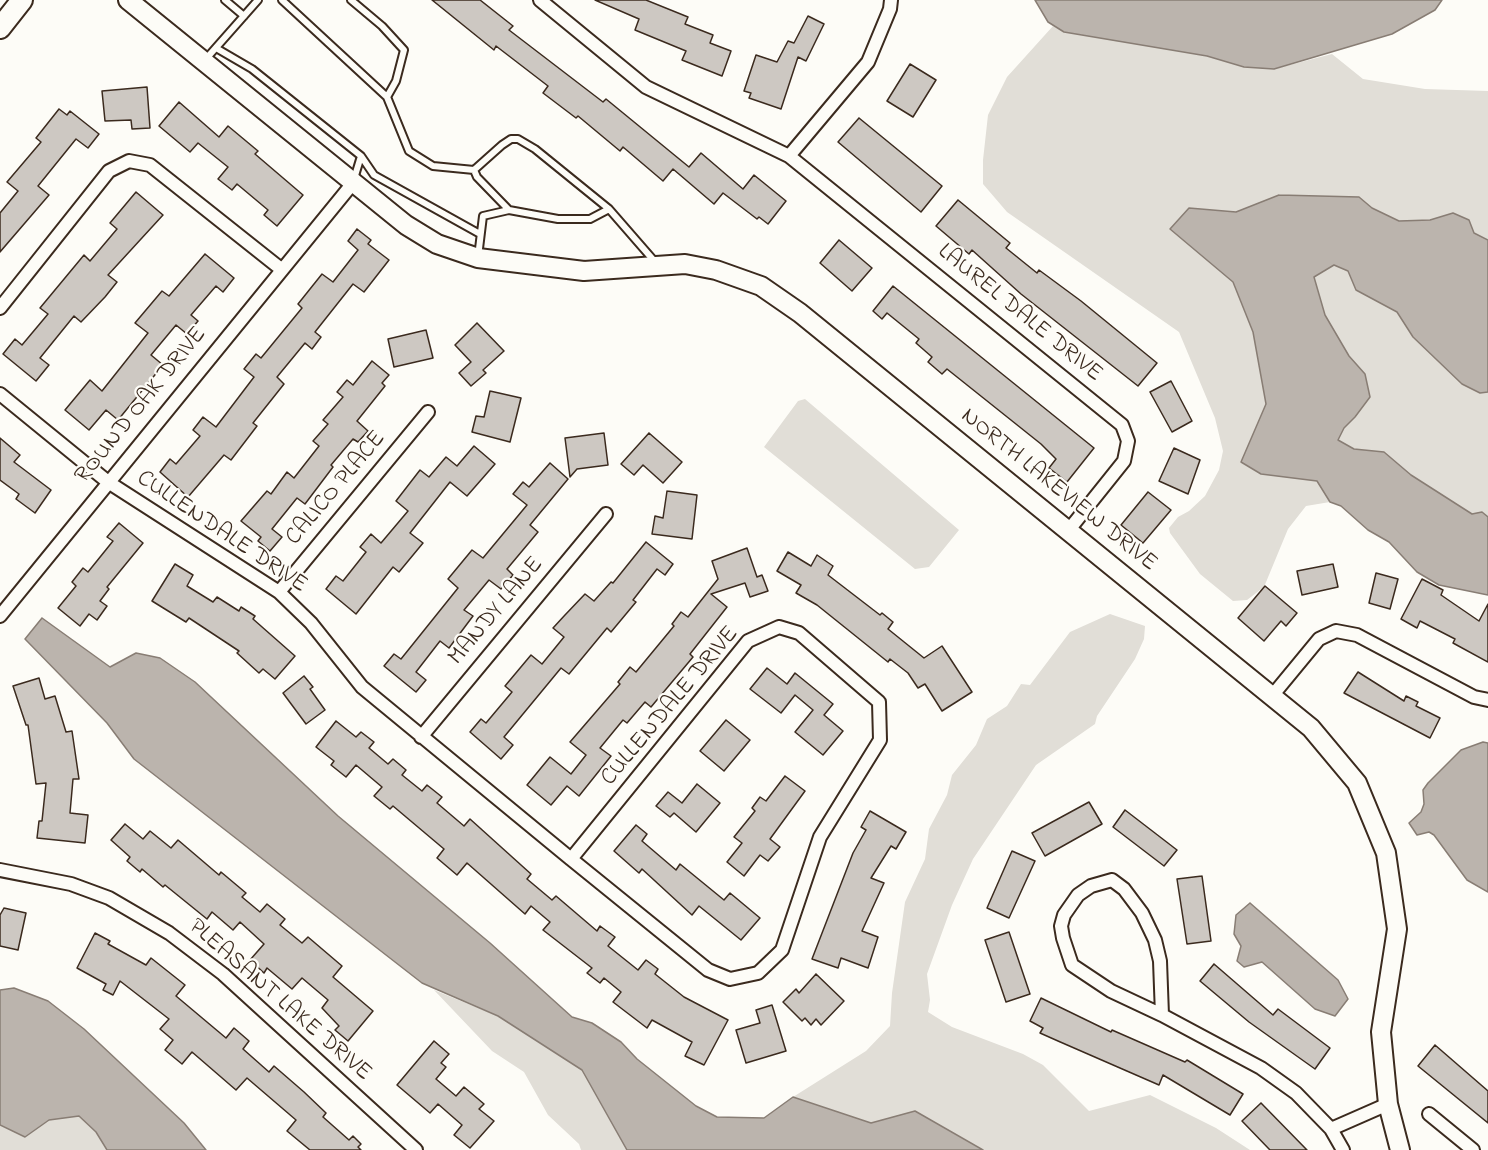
<!DOCTYPE html>
<style>
body{margin:0}
canvas{display:block;background:#fdfcf7}
</style>
<canvas width="1488" height="1150"></canvas>
<script>
const ctx = document.querySelector('canvas').getContext('2d');
ctx.lineJoin = 'round';
function fill(path, color) { ctx.fillStyle = color; ctx.fill(path, 'evenodd'); }
const shape = rows => new Path2D(rows.map(r => 'M' + r).join(''));
function stroke(path, color, width, dash) { ctx.strokeStyle = color; ctx.lineWidth = width; ctx.lineCap = dash ? 'butt' : 'round'; ctx.setLineDash(dash || []); ctx.stroke(path); }
function write(font, color, halo, rows, align = 'center') {
  ctx.font = font + ' "Indie Flower",sans-serif'; ctx.lineWidth = 4.5; ctx.setLineDash([]); ctx.textBaseline = 'middle'; ctx.strokeStyle = halo; ctx.fillStyle = color; for (const [text, x, y, turn = 0] of rows) {
    ctx.save(); ctx.translate(x, y); ctx.rotate((+turn || 0) * Math.PI / 180); ctx.textAlign = isNaN(turn) ? turn : align; if (halo) ctx.strokeText(text, 0, 0); ctx.fillText(text, 0, 0); ctx.restore();
  }
}
fill(shape([
 [1053,26,1064,32,1207,56,1244,67,1274,69,1332,54,1363,79,1425,89,1488,91,1488,240,1474,233,1453,213,1430,220,1399,221,1372,208,1359,197,1279,195,1236,212,1189,208,1170,229,1233,282,1253,332,1266,404,1241,462,1261,474,1317,481,1330,502,1306,506,1288,529,1264,587,1247,600,1233,601,1200,574,1170,533,1169,528,1178,517,1189,511,1205,496,1219,470,1223,451,1215,418,1179,332,1007,212,983,184,983,160,988,115,1007,77],
 [1334,265,1348,271,1356,290,1397,312,1413,337,1480,393,1488,392,1488,517,1482,512,1472,515,1411,475,1384,452,1354,449,1338,440,1343,428,1355,417,1365,374,1349,356,1325,315,1314,277],
 [805,399,959,530,929,567,915,569,764,447,798,401],
 [1110,614,1145,626,1144,639,1135,659,1097,716,1095,724,1036,765,973,859,952,905,927,974,930,1000,928,1012,952,1027,1023,1054,1043,1065,1089,1111,1150,1095,1216,1128,1250,1150,983,1150,915,1111,871,1123,793,1097,866,1051,890,1026,892,993,905,902,925,859,929,829,947,795,952,775,976,745,987,719,1007,706,1021,684,1030,685,1070,632],
 [434,990,498,1016,582,1070,627,1150,581,1150,579,1144,548,1115,524,1072,492,1051],
 [79,1116,96,1132,107,1150,0,1150,0,1125,25,1137,49,1120]
]), '#e1ded7');
const water = shape([
 [1035,0,1442,0,1435,10,1392,34,1274,69,1244,67,1207,56,1064,32,1048,22,1035,0],
 [1279,195,1359,197,1372,208,1399,221,1430,220,1453,213,1469,220,1474,233,1488,240,1488,392,1480,393,1462,384,1413,337,1397,312,1356,290,1348,271,1334,265,1314,277,1325,315,1349,356,1365,374,1370,397,1355,417,1344,428,1338,440,1354,449,1384,452,1411,475,1472,514,1482,512,1488,517,1488,595,1439,585,1417,572,1389,542,1368,530,1341,506,1330,502,1317,481,1261,474,1241,462,1266,404,1253,332,1233,282,1170,229,1189,208,1236,212,1279,195],
 [42,618,110,667,136,653,160,658,195,682,338,816,490,943,572,1017,592,1023,621,1042,637,1059,696,1106,717,1117,764,1118,793,1097,871,1123,915,1111,983,1150,627,1150,582,1070,498,1016,422,983,134,759,107,723,25,639,42,618],
 [1483,742,1488,743,1488,892,1467,880,1434,835,1429,832,1417,835,1409,823,1421,812,1424,804,1423,790,1428,783,1461,750,1483,742],
 [1250,903,1338,980,1348,999,1335,1016,1315,1009,1262,962,1244,967,1237,961,1241,946,1234,934,1236,915,1250,903],
 [14,988,48,1001,84,1029,184,1123,206,1150,107,1150,96,1132,79,1116,49,1120,25,1137,0,1125,0,990,14,988]
]);
fill(water, '#bbb4ad');
stroke(water, '#887d74', 1.5);
const building = shape([
 [432,0,480,0,513,26,509,30,603,102,606,99,689,167,701,153,743,189,754,175,786,201,768,224,759,217,757,219,723,193,714,204,673,169,663,181,623,147,620,151,578,116,576,118,543,93,548,86,496,46,494,50,432,0],
 [595,0,646,0,688,17,685,24,713,35,710,43,731,51,722,76,682,60,686,51,635,30,639,19,595,0],
 [808,16,824,24,806,61,798,57,781,109,749,98,751,93,744,91,756,55,777,62,788,41,794,43,808,16],
 [910,64,936,80,913,117,887,101,910,64],
 [147,87,150,128,132,129,131,120,105,121,102,91,147,87],
 [179,102,219,137,228,126,258,151,255,154,303,195,277,226,264,215,268,210,237,184,232,190,218,179,228,167,198,143,190,152,159,126,179,102],
 [59,109,67,115,70,111,99,134,88,148,76,139,38,186,49,195,0,252,0,213,18,191,7,182,41,142,36,138,59,109],
 [859,118,942,186,921,212,838,142,859,118],
 [136,192,163,215,108,275,117,282,105,297,81,322,74,316,40,358,49,365,36,381,3,354,15,339,22,345,48,314,40,308,84,255,90,261,117,229,110,223,136,192],
 [958,200,1010,243,1006,248,1037,273,1039,270,1081,301,1157,363,1138,386,1021,294,972,250,969,254,936,226,958,200],
 [357,229,371,240,368,244,389,260,364,292,353,284,315,332,321,337,312,349,305,343,277,377,284,384,253,423,257,426,231,460,224,455,188,497,160,472,170,459,176,464,200,436,193,430,203,417,216,427,254,377,244,369,256,354,261,358,302,308,298,304,322,274,333,282,358,250,348,241,357,229],
 [839,240,872,268,852,291,820,263,839,240],
 [205,254,234,278,223,292,216,286,191,315,198,321,187,334,176,325,151,355,163,365,118,420,106,410,89,430,65,410,90,380,102,391,148,333,135,323,162,291,169,296,205,254],
 [893,286,1094,448,1067,482,1049,468,1056,459,1041,444,947,369,942,374,928,362,932,357,916,343,919,339,887,313,882,319,873,311,893,286],
 [477,323,504,351,483,370,486,373,471,386,459,373,471,362,455,345,477,323],
 [426,330,433,358,394,367,388,339,426,330],
 [372,361,389,375,382,383,385,386,357,421,368,431,358,442,353,439,331,465,333,467,305,504,297,498,272,529,282,537,270,551,258,541,261,537,241,521,267,491,271,494,287,472,294,478,319,446,313,441,328,424,323,420,343,397,337,392,347,380,353,385,372,361],
 [1171,381,1192,421,1172,432,1150,392,1171,381],
 [490,391,521,398,510,442,472,432,476,416,484,417,490,391],
 [604,433,608,465,577,469,570,477,565,438,604,433],
 [649,433,682,462,663,483,643,465,634,475,621,464,649,433],
 [0,438,20,455,14,462,51,490,35,513,16,499,19,494,0,480,0,438],
 [474,446,495,464,467,496,450,482,410,533,423,543,399,572,393,567,356,614,326,589,336,576,343,581,366,552,360,547,371,534,381,543,408,511,396,501,420,470,429,477,446,457,457,466,474,446],
 [1174,448,1200,460,1188,494,1159,481,1174,448],
 [550,463,568,479,530,525,538,532,507,569,513,575,501,589,489,580,464,610,473,616,449,648,440,641,416,672,426,680,416,692,384,666,394,654,401,659,458,588,448,579,472,550,483,558,527,505,513,494,523,482,529,487,550,463],
 [667,491,697,495,692,539,652,534,655,516,663,518,667,491],
 [1148,492,1171,510,1143,543,1121,525,1148,492],
 [119,523,143,543,107,587,109,589,100,601,107,606,97,620,89,614,80,626,58,608,76,586,72,582,83,568,88,572,113,541,107,537,119,523],
 [646,542,673,564,665,575,657,569,633,600,636,602,611,632,607,628,569,674,561,668,504,737,513,745,501,759,470,732,481,719,486,723,512,692,505,686,531,655,542,664,564,637,553,628,565,615,585,594,594,601,611,582,613,583,646,542],
 [747,548,757,577,762,575,768,591,750,597,745,583,711,594,727,607,690,654,693,657,651,707,645,702,627,723,623,720,600,748,611,756,579,796,567,786,551,805,527,785,550,757,571,774,586,755,570,742,620,684,618,682,630,667,636,672,674,626,672,624,681,612,688,617,718,579,712,561,747,548],
 [788,552,811,566,817,555,833,566,828,575,880,615,882,613,893,622,888,629,924,658,942,646,972,692,942,711,925,684,918,688,908,673,890,659,888,662,817,605,796,593,801,585,777,571,788,552],
 [175,564,193,575,187,586,213,602,217,597,239,611,241,607,255,616,253,619,295,656,275,679,263,669,259,673,237,653,239,651,189,618,186,622,152,601,175,564],
 [1333,564,1338,587,1302,595,1297,571,1333,564],
 [1376,573,1398,579,1390,609,1369,603,1376,573],
 [1422,579,1443,590,1441,595,1479,621,1488,604,1488,662,1453,643,1455,639,1420,621,1417,628,1401,619,1422,579],
 [1265,586,1297,613,1286,626,1281,621,1264,641,1238,618,1265,586],
 [767,668,787,684,795,673,833,704,824,715,843,731,823,755,795,732,813,710,795,695,781,713,750,689,767,668],
 [1358,672,1404,701,1406,696,1418,702,1416,706,1440,718,1430,738,1344,693,1358,672],
 [304,676,313,687,310,689,325,710,306,724,283,693,304,676],
 [39,678,45,699,55,696,66,732,72,731,79,779,73,779,70,813,88,815,85,843,37,838,39,821,42,821,46,783,36,784,28,725,26,725,13,686,39,678],
 [726,720,750,740,724,771,700,751,726,720],
 [336,721,356,737,361,732,374,742,369,748,388,764,393,759,406,770,402,775,422,791,427,785,442,797,437,803,464,826,470,819,531,874,527,879,552,900,556,896,597,931,600,926,615,937,608,946,638,970,646,960,658,969,655,974,684,997,728,1020,704,1065,685,1056,692,1042,652,1020,647,1028,613,1002,621,992,604,978,600,983,587,973,592,968,543,930,550,922,531,906,525,914,467,863,457,875,437,858,444,849,393,806,390,809,374,796,382,787,356,765,346,777,331,765,334,761,316,747,336,721],
 [785,776,805,791,770,839,780,847,768,861,760,855,744,876,727,862,742,843,734,837,755,811,752,808,760,797,766,801,785,776],
 [697,784,720,803,696,832,674,813,670,817,656,806,668,792,682,803,697,784],
 [1089,802,1102,824,1045,856,1032,833,1089,802],
 [1125,810,1177,850,1164,866,1113,827,1125,810],
 [870,811,906,832,896,849,891,846,871,878,884,883,862,931,878,937,868,968,841,958,838,968,812,959,853,853,866,830,861,827,870,811],
 [125,824,143,839,150,831,171,848,178,840,219,875,221,872,246,893,242,897,260,912,267,904,285,919,280,925,302,943,308,937,342,966,333,977,373,1011,348,1041,335,1030,339,1026,322,1008,328,1000,302,978,292,989,267,968,264,973,250,960,264,944,240,922,233,930,212,912,207,919,165,885,163,887,142,869,140,872,127,861,130,857,111,840,125,824],
 [636,825,647,834,642,841,676,870,680,864,724,900,730,893,760,918,741,940,699,906,692,915,642,869,639,873,614,851,636,825],
 [1012,851,1035,861,1009,918,987,908,1012,851],
 [1202,876,1211,941,1187,944,1177,879,1202,876],
 [4,908,26,913,18,950,0,946,0,915,4,908],
 [1009,932,1030,994,1006,1002,985,940,1009,932],
 [95,933,110,941,108,944,146,965,151,958,185,985,176,996,226,1038,234,1028,249,1041,243,1049,269,1072,274,1066,304,1092,326,1113,323,1117,349,1140,353,1136,361,1144,358,1147,361,1150,310,1150,287,1131,296,1120,247,1078,236,1090,192,1052,182,1064,165,1050,173,1040,160,1029,169,1019,120,981,113,995,103,990,106,984,77,968,95,933],
 [1214,964,1273,1015,1278,1009,1330,1048,1315,1069,1249,1022,1200,981,1214,964],
 [816,974,844,1001,821,1025,816,1019,811,1025,805,1018,802,1021,783,1002,796,989,799,993,816,974],
 [1041,998,1111,1032,1112,1030,1185,1062,1187,1060,1243,1094,1230,1115,1163,1075,1159,1085,1058,1041,1040,1033,1043,1028,1030,1021,1041,998],
 [772,1005,786,1051,746,1063,736,1030,760,1023,756,1010,772,1005],
 [434,1041,449,1054,441,1063,446,1067,436,1079,456,1096,464,1087,484,1104,479,1109,494,1121,470,1148,454,1135,462,1125,438,1104,430,1113,397,1085,434,1041],
 [1435,1045,1488,1091,1488,1123,1418,1066,1435,1045],
 [1261,1103,1307,1150,1270,1150,1242,1121,1261,1103]
]);
fill(building, '#cdc8c2');
stroke(building, '#3b2a1e', 1.5);
const lane = shape([
 [225,0,244,16],
 [282,0,387,97,409,151,433,166,474,170],
 [351,0,382,26,404,50,396,81,387,97],
 [216,48,252,69,361,156,374,175,480,234],
 [205,60,258,0],
 [474,170,502,145,511,139,518,139,535,149,609,209,656,263],
 [474,170,477,177,509,210],
 [354,179,361,156],
 [478,257,483,216,509,210,558,219,590,219,609,209]
]);
const street = shape([
 [540,0,646,87,789,156,1122,425,1128,441,1124,461,1068,531],
 [789,156,868,62,890,9,891,0],
 [0,308,109,171,129,161,150,165,281,269],
 [0,394,108,482,279,592,311,623,362,687,571,859],
 [279,592,428,412],
 [0,616,353,183],
 [779,627,799,633,879,702,880,740,820,837,782,950,758,973,730,979,708,970,571,859,748,641,779,627],
 [1272,696,1319,639,1336,631,1357,635,1474,697,1488,700],
 [421,737,606,514],
 [0,870,71,884,109,898,169,933,223,974,416,1150],
 [1112,880,1124,889,1142,913,1155,940,1160,961,1162,1015,1111,991,1072,965,1063,938,1061,926,1064,915,1078,895,1091,886,1112,880],
 [1162,1015,1261,1068,1296,1093,1331,1129,1343,1150],
 [1429,1114,1473,1150],
 [1331,1129,1388,1104]
]);
const secondary = shape([
 [128,0,406,225,437,244,478,258,584,271,685,264,716,270,761,286,800,313,1311,728,1357,783,1386,853,1397,929,1381,1032,1388,1104,1400,1150]
]);
const primary = shape([
 [0,28,22,0]
]);
stroke(lane, '#3b2a1e', 10);
stroke(street, '#3b2a1e', 16);
stroke(secondary, '#3b2a1e', 22);
stroke(primary, '#3b2a1e', 24);
stroke(lane, '#fdfcf7', 6);
stroke(street, '#fdfcf7', 12);
stroke(secondary, '#fdfcf7', 18);
stroke(primary, '#fdfcf7', 20);
write('24px', '#3b2a1e', '#fdfcf7', [
 ["LAUREL DALE DRIVE",1019,314,39],
 ["ROUND OAK DRIVE",142,406,-51],
 ["CALICO PLACE",337,489,-50],
 ["NORTH LAKEVIEW DRIVE",1058,491,39],
 ["CULLENDALE DRIVE",221,533,34],
 ["MANDY LANE",497,612,-50],
 ["CULLENDALE DRIVE",671,707,-50],
 ["PLEASANT LAKE DRIVE",279,1001,41]
]);
</script>
